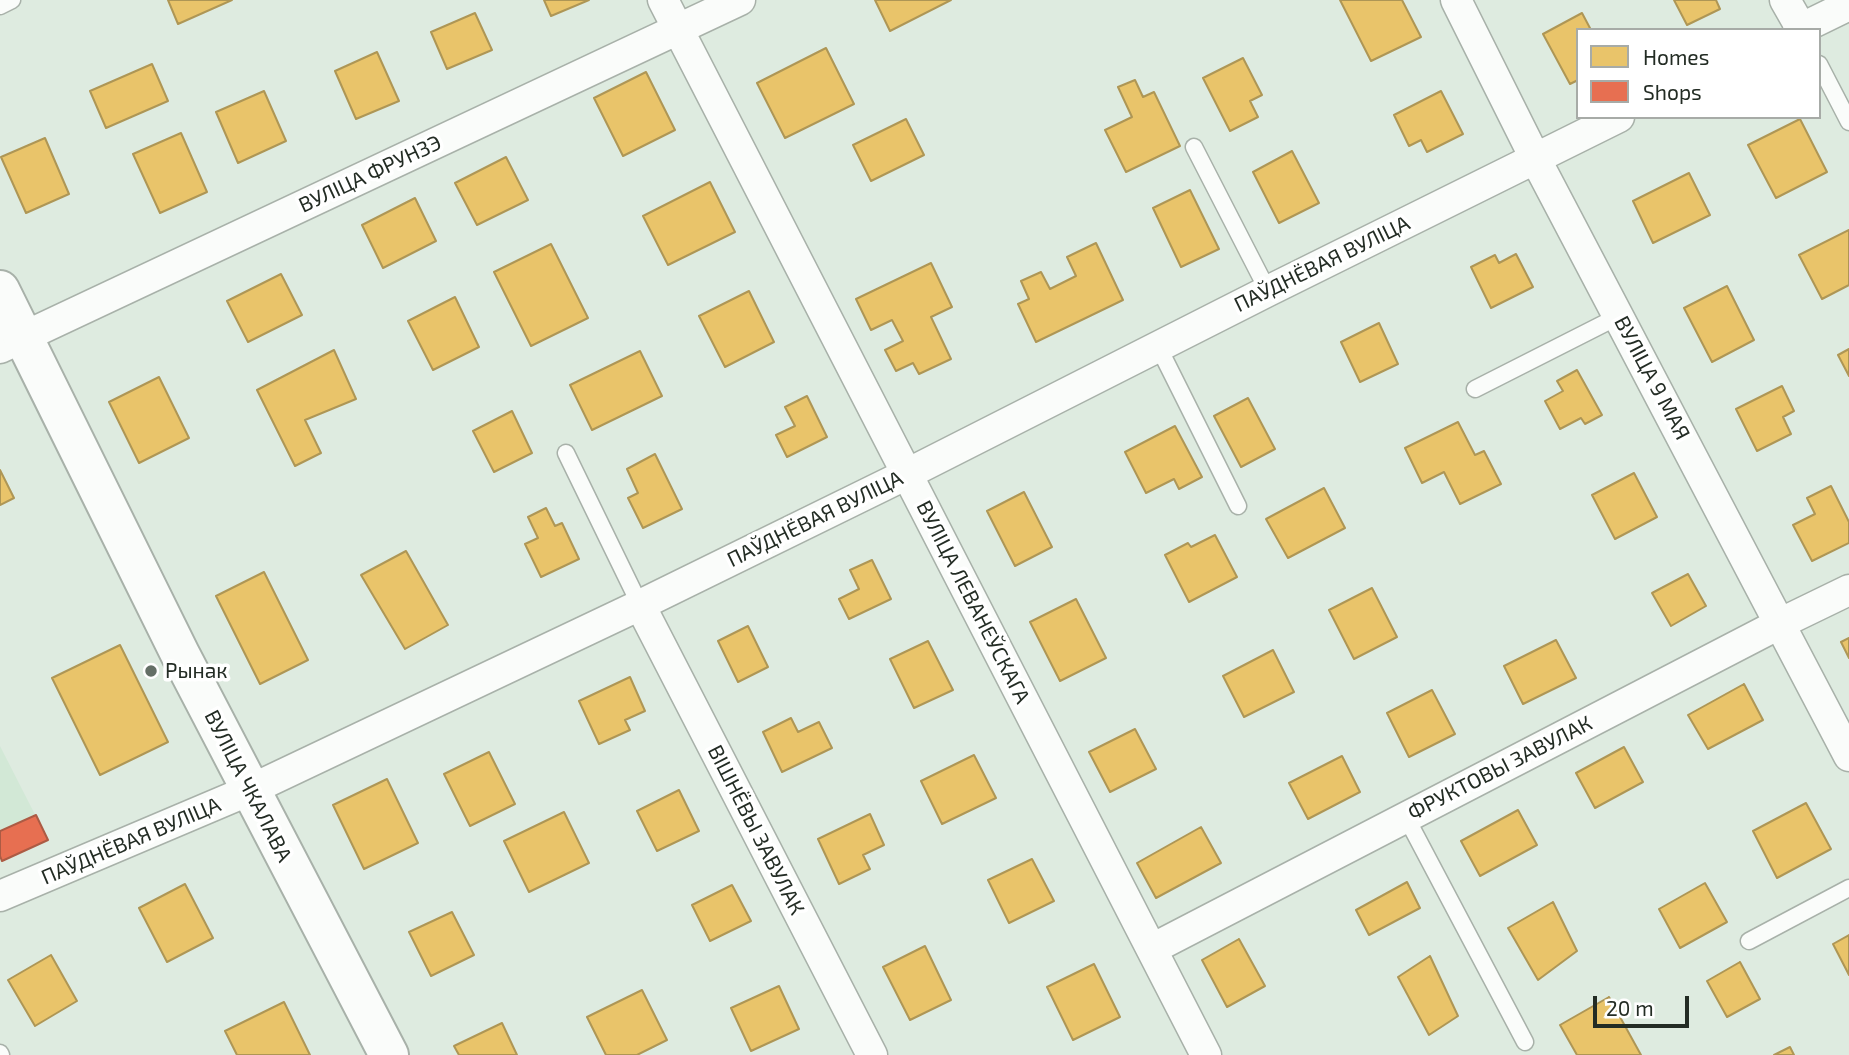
<!DOCTYPE html>
<meta charset="utf-8">
<style>
body{margin:0}
#map{position:relative;width:1849px;height:1055px;overflow:hidden;background:#deebe0;font-family:"Exo 2",sans-serif}
canvas{display:block}
.legend{position:absolute;left:1576px;top:28px;width:245px;height:91px;box-sizing:border-box;background:#fff;border:2px solid #a7aba7;margin:0;padding:9px 12px;list-style:none;font-size:21px;color:#232c24}
.legend li{display:flex;align-items:center;gap:14px;height:35px}
.legend b{width:35px;border:2px solid #a7aba7}
.scale{position:absolute;left:1593px;top:996px;width:96px;height:32px;box-sizing:border-box;border:4px solid #232c24;border-top:0;padding-left:9px;font-size:21px;line-height:24px;white-space:nowrap;color:#232c24;-webkit-text-stroke:5px #fff;paint-order:stroke}
</style>
<div id="map">
<canvas width="1849" height="1055"></canvas>
<ul class="legend">
<li><b style="height:19px;background:#e9c46a"></b>Homes</li>
<li><b style="height:19px;background:#e76f51"></b>Shops</li>
</ul>
<div class="scale">20 m</div>
</div>
<script>
const ctx = document.querySelector('canvas').getContext('2d');
ctx.lineJoin = 'round';
function fill(path, color) { ctx.fillStyle = color; ctx.fill(path, 'evenodd'); }
const shape = rows => new Path2D(rows.map(r => 'M' + r).join(''));
function stroke(path, color, width, dash) { ctx.strokeStyle = color; ctx.lineWidth = width; ctx.lineCap = dash ? 'butt' : 'round'; ctx.setLineDash(dash || []); ctx.stroke(path); }
function write(font, color, halo, rows, align = 'center') {
  ctx.font = font + ' "Exo 2",sans-serif'; ctx.lineWidth = 7; ctx.setLineDash([]); ctx.textBaseline = 'middle'; ctx.strokeStyle = halo; ctx.fillStyle = color; for (const [text, x, y, turn = 0] of rows) {
    ctx.save(); ctx.translate(x, y); ctx.rotate((+turn || 0) * Math.PI / 180); ctx.textAlign = isNaN(turn) ? turn : align; if (halo) ctx.strokeText(text, 0, 0); ctx.fillText(text, 0, 0); ctx.restore();
  }
}
fill(shape([
 [0,746,48,840,0,862]
]), '#d2e8d6');
const homes = shape([
 [168,0,232,0,178,24,168,0],
 [544,0,589,0,551,16,544,0],
 [875,0,951,0,890,31,875,0],
 [1340,0,1402,0,1421,37,1371,61,1340,0],
 [1674,0,1716,0,1720,9,1687,25,1674,0],
 [475,13,492,50,447,69,431,32,475,13],
 [1582,13,1591,30,1578,30,1578,80,1570,84,1543,34,1582,13],
 [826,48,854,104,785,138,757,83,826,48],
 [377,52,399,101,356,119,335,71,377,52],
 [1243,58,1262,95,1250,101,1258,117,1230,131,1203,78,1243,58],
 [152,64,168,101,106,128,90,91,152,64],
 [646,72,675,130,623,156,594,98,646,72],
 [1135,80,1143,97,1154,92,1180,146,1126,172,1105,130,1132,117,1118,87,1135,80],
 [264,91,286,141,238,163,216,112,264,91],
 [1441,91,1463,134,1427,152,1421,140,1409,146,1394,115,1441,91],
 [906,119,924,155,871,181,853,145,906,119],
 [1800,119,1827,172,1776,198,1748,145,1800,119],
 [181,133,207,192,160,213,133,154,181,133],
 [45,138,69,194,26,213,1,157,45,138],
 [1292,151,1319,203,1279,223,1253,172,1292,151],
 [506,157,528,200,477,225,455,183,506,157],
 [1689,173,1710,215,1653,243,1633,201,1689,173],
 [710,182,735,232,668,265,643,216,710,182],
 [1190,190,1219,249,1181,267,1153,208,1190,190],
 [415,198,436,241,383,268,362,225,415,198],
 [1849,230,1849,285,1822,299,1799,255,1849,230],
 [1096,243,1123,300,1036,342,1018,304,1029,299,1021,281,1041,272,1050,289,1076,276,1067,257,1096,243],
 [551,244,588,318,531,346,494,272,551,244],
 [1516,254,1533,287,1491,308,1471,267,1495,255,1499,263,1516,254],
 [931,263,952,307,931,317,951,359,919,374,913,363,896,371,885,350,903,341,892,320,871,330,856,299,931,263],
 [281,274,302,315,248,342,227,301,281,274],
 [1727,286,1754,340,1712,362,1684,308,1727,286],
 [749,291,774,342,725,367,699,316,749,291],
 [455,297,479,347,433,370,408,321,455,297],
 [1379,323,1398,364,1360,382,1341,342,1379,323],
 [1849,349,1849,376,1838,355,1849,349],
 [334,350,356,399,305,420,321,453,295,466,257,390,334,350],
 [640,351,662,396,592,430,570,385,640,351],
 [1577,370,1602,415,1585,424,1581,418,1560,429,1545,401,1563,391,1557,381,1577,370],
 [159,377,189,438,139,463,109,402,159,377],
 [1782,386,1794,411,1783,417,1791,434,1757,451,1736,409,1782,386],
 [807,396,827,437,787,457,776,435,795,426,785,407,807,396],
 [1248,398,1275,449,1241,467,1214,416,1248,398],
 [512,411,532,453,494,472,473,431,512,411],
 [1458,422,1475,455,1484,451,1501,484,1460,504,1444,472,1422,483,1405,448,1458,422],
 [1175,426,1202,477,1179,489,1174,479,1146,493,1125,452,1175,426],
 [655,454,682,509,643,528,628,498,638,493,627,469,655,454],
 [0,470,14,498,0,505,0,470],
 [1634,473,1657,517,1615,539,1592,495,1634,473],
 [1831,486,1849,522,1849,543,1812,561,1793,525,1815,514,1807,498,1831,486],
 [1324,488,1345,528,1288,558,1266,519,1324,488],
 [1024,492,1052,547,1015,566,987,511,1024,492],
 [546,508,555,526,562,523,579,559,541,577,525,544,538,538,528,517,546,508],
 [1215,535,1237,577,1189,602,1165,555,1188,543,1191,547,1215,535],
 [406,551,448,625,405,649,361,575,406,551],
 [872,560,891,599,849,619,839,599,859,589,850,570,872,560],
 [264,572,308,660,260,684,216,596,264,572],
 [1688,574,1706,606,1671,626,1652,593,1688,574],
 [1372,588,1397,637,1354,659,1329,610,1372,588],
 [1076,599,1106,658,1060,681,1030,622,1076,599],
 [748,626,768,667,738,682,718,641,748,626],
 [1849,638,1849,658,1841,642,1849,638],
 [1556,640,1576,678,1523,704,1504,666,1556,640],
 [928,641,953,690,914,708,890,659,928,641],
 [120,645,168,742,100,775,52,678,120,645],
 [1273,650,1294,692,1244,717,1223,676,1273,650],
 [630,677,645,711,625,720,630,730,599,744,579,701,630,677],
 [1744,684,1763,720,1708,749,1688,715,1744,684],
 [1432,690,1455,734,1409,757,1387,713,1432,690],
 [791,718,798,732,819,722,832,748,782,772,763,732,791,718],
 [1135,729,1156,769,1110,792,1089,752,1135,729],
 [1624,747,1643,782,1595,808,1576,773,1624,747],
 [489,752,515,804,470,826,444,774,489,752],
 [974,755,996,798,942,824,921,781,974,755],
 [1342,756,1360,792,1308,819,1289,783,1342,756],
 [387,779,418,843,364,869,333,805,387,779],
 [679,790,699,831,657,851,637,811,679,790],
 [1806,803,1831,849,1777,878,1753,831,1806,803],
 [1518,810,1537,845,1480,876,1461,841,1518,810],
 [564,812,589,863,529,892,504,841,564,812],
 [870,814,884,845,863,855,870,869,839,884,818,839,870,814],
 [1201,827,1221,863,1156,898,1137,863,1201,827],
 [1032,859,1054,901,1009,923,988,880,1032,859],
 [1407,882,1420,908,1369,935,1356,910,1407,882],
 [1705,883,1727,922,1680,948,1659,909,1705,883],
 [185,884,213,938,167,962,139,908,185,884],
 [732,885,751,921,710,941,692,905,732,885],
 [1553,902,1577,951,1538,980,1508,928,1553,902],
 [452,912,474,955,431,976,409,932,452,912],
 [1849,935,1849,975,1833,944,1849,935],
 [1239,939,1265,986,1227,1007,1202,960,1239,939],
 [925,946,951,1000,910,1020,883,967,925,946],
 [51,955,77,1001,35,1026,8,980,51,955],
 [1430,956,1458,1016,1429,1035,1398,977,1430,956],
 [1740,962,1760,999,1727,1017,1707,981,1740,962],
 [1094,964,1120,1017,1073,1040,1047,987,1094,964],
 [779,986,799,1029,751,1051,731,1008,779,986],
 [642,990,667,1040,637,1055,606,1055,587,1017,642,990],
 [1609,997,1641,1055,1577,1055,1560,1025,1609,997],
 [284,1002,310,1055,237,1055,225,1031,284,1002],
 [502,1023,517,1055,459,1055,454,1046,502,1023],
 [1790,1047,1794,1055,1774,1055,1790,1047]
]);
fill(homes, '#e9c46a');
stroke(homes, '#ae9655', 2);
const shops = shape([
 [36,815,48,840,2,861,0,856,0,831,36,815]
]);
fill(shops, '#e76f51');
stroke(shops, '#ac5b44', 2);
const lane = shape([
 [0,6,12,0],
 [1819,64,1849,122],
 [1194,147,1268,291],
 [1158,346,1238,506],
 [1475,389,1619,316],
 [566,453,640,605],
 [1406,817,1525,1042],
 [1749,941,1849,888],
 [0,1053,1,1055]
]);
const street = shape([
 [663,0,1206,1055],
 [1456,0,1535,158,1849,756],
 [1785,0,1801,28],
 [1798,30,1849,5],
 [0,348,740,0],
 [640,605,872,1055],
 [0,896,250,790,640,605,907,474,1268,291,1619,117],
 [1152,949,1781,623,1849,590]
]);
const secondary = shape([
 [0,290,180,654,389,1055]
]);
stroke(lane, '#a8b1a9', 19);
stroke(street, '#a8b1a9', 33);
stroke(secondary, '#a8b1a9', 42);
stroke(lane, '#fafcfa', 16);
stroke(street, '#fafcfa', 30);
stroke(secondary, '#fafcfa', 38);
for (const [x, y, r, color] of [
 [151,671,7,"#646f66"]
]) { const dot = new Path2D(); dot.arc(x, y, r, 0, 2 * Math.PI); ctx.fillStyle = color; ctx.fill(dot); stroke(dot, '#fff', 2.5); }
write('21px', '#232c24', '#fff', [
 ["ВУЛІЦА ФРУНЗЭ",370,174,-25],
 ["ПАЎДНЁВАЯ ВУЛІЦА",1322,264,-26],
 ["ВУЛІЦА 9 МАЯ",1652,378,62],
 ["ПАЎДНЁВАЯ ВУЛІЦА",815,519,-26],
 ["ВУЛІЦА ЛЕВАНЕЎСКАГА",973,602,63],
 ["ФРУКТОВЫ ЗАВУЛАК",1500,768,-27],
 ["ВУЛІЦА ЧКАЛАВА",248,786,63],
 ["ВІШНЁВЫ ЗАВУЛАК",756,830,63],
 ["ПАЎДНЁВАЯ ВУЛІЦА",131,841,-23]
]);
write('21px', '#232c24', '#fff', [
 ["Рынак",165,671]
], 'left');
</script>
